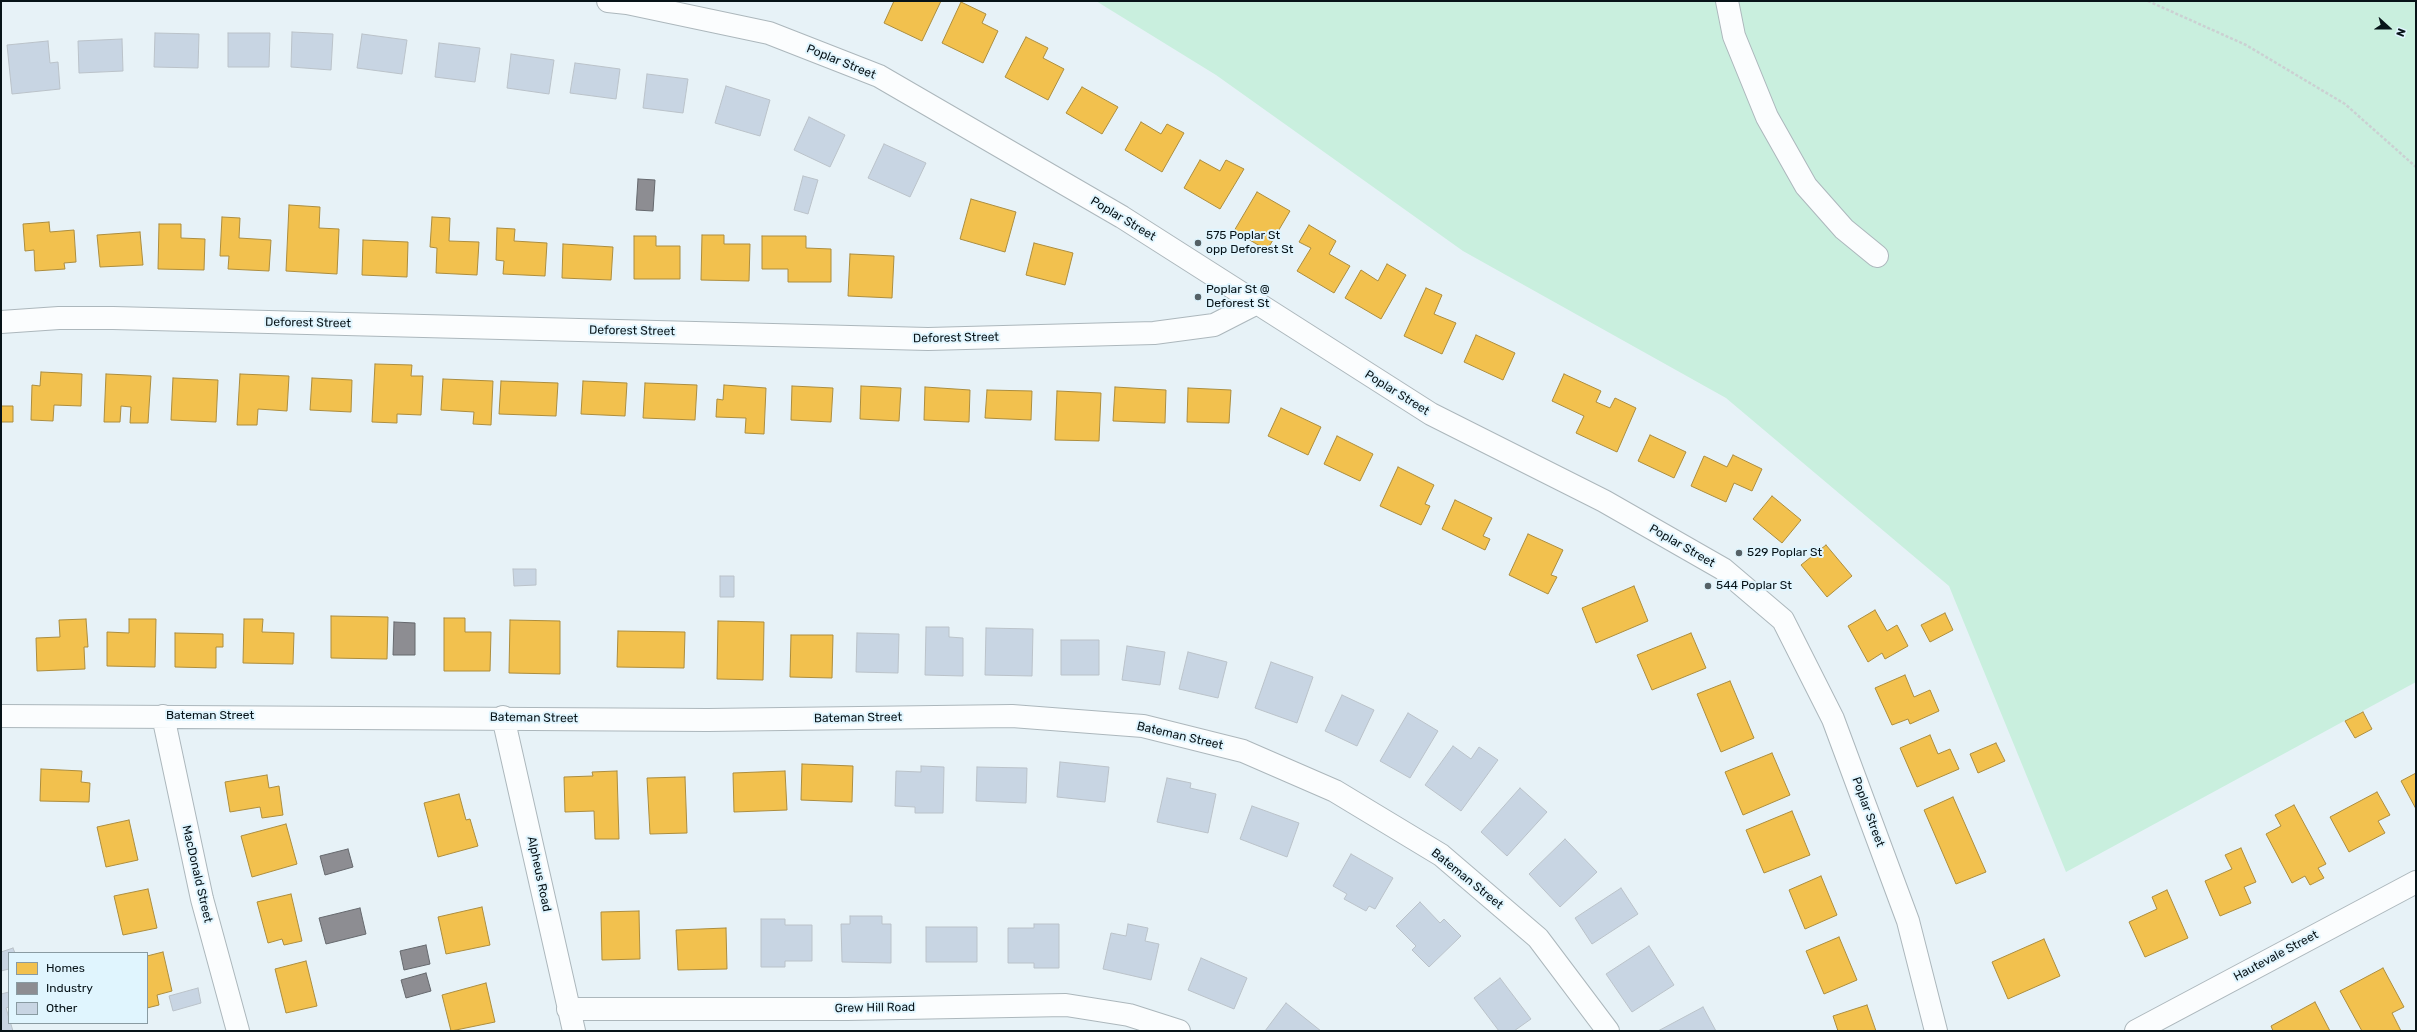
<!DOCTYPE html>
<style>
body{margin:0}
#map{position:relative;width:2417px;height:1032px;overflow:hidden;background:#e7f2f7;font-family:Rubik,sans-serif}
canvas{display:block}
.frame{position:absolute;inset:0;border:2px solid #071318;pointer-events:none}
.legend{position:absolute;left:8px;top:952px;width:140px;height:72px;box-sizing:border-box;background:#e0f5fe;border:1px solid #899ba2;margin:0;padding:5px 7px;list-style:none;font-size:12px;color:#071318}
.legend li{display:flex;align-items:center;gap:8px;height:20px}
.legend b{width:20px;border:1px solid #899ba2}
.north{position:absolute;left:2369px;top:8px;width:40px;height:40px;-webkit-text-stroke:3px #e0f5fe;paint-order:stroke;rotate:111deg;font-size:11px;font-weight:700;line-height:16px;text-align:center;color:#071318}
.north::after{content:'';display:block;margin:auto;width:14px;height:18px;background:#071318;clip-path:polygon(50% 0,100% 100%,50% 72%,0 100%)}
</style>
<div id="map">
<canvas width="2417" height="1032"></canvas>
<div class="frame"></div>
<ul class="legend">
<li><b style="height:11px;background:#f2c14e"></b>Homes</li>
<li><b style="height:11px;background:#8d8d92"></b>Industry</li>
<li><b style="height:11px;background:#c8d5e3"></b>Other</li>
</ul>
<div class="north">N</div>
</div>
<script>
const ctx = document.querySelector('canvas').getContext('2d');
ctx.lineJoin = 'round';
function fill(path, color) { ctx.fillStyle = color; ctx.fill(path, 'evenodd'); }
const shape = rows => new Path2D(rows.map(r => 'M' + r).join(''));
function stroke(path, color, width, dash) { ctx.strokeStyle = color; ctx.lineWidth = width; ctx.lineCap = dash ? 'butt' : 'round'; ctx.setLineDash(dash || []); ctx.stroke(path); }
function write(font, color, halo, rows, align = 'center') {
  ctx.font = font + ' Rubik,sans-serif'; ctx.lineWidth = 4; ctx.setLineDash([]); ctx.textBaseline = 'middle'; ctx.strokeStyle = halo; ctx.fillStyle = color; for (const [text, x, y, turn = 0] of rows) {
    ctx.save(); ctx.translate(x, y); ctx.rotate((+turn || 0) * Math.PI / 180); ctx.textAlign = isNaN(turn) ? turn : align; if (halo) ctx.strokeText(text, 0, 0); ctx.fillText(text, 0, 0); ctx.restore();
  }
}
fill(shape([
 [1096,1,2416,1,2416,682,2066,872,1949,586,1726,398,1463,251,1216,75]
]), '#c9efde');
const homes = shape([
 [894,1,941,1,922,41,884,23,894,1],
 [961,2,986,14,982,23,998,31,983,63,942,43,961,2],
 [1026,37,1048,48,1043,58,1064,69,1048,100,1005,77,1026,37],
 [1082,87,1118,107,1102,134,1066,113,1082,87],
 [1141,122,1161,134,1167,124,1184,133,1162,172,1125,150,1141,122],
 [1200,160,1220,171,1226,160,1244,169,1220,209,1184,188,1200,160],
 [1257,192,1290,211,1267,250,1234,231,1257,192],
 [971,199,1016,212,1005,252,960,239,971,199],
 [289,205,320,207,319,228,339,229,337,274,286,271,289,205],
 [222,217,240,218,239,238,271,240,269,271,228,269,229,256,220,256,222,217],
 [432,217,450,218,449,241,479,242,477,275,436,273,437,248,430,247,432,217],
 [49,222,50,232,74,230,76,262,64,263,65,269,35,271,34,250,25,251,23,224,49,222],
 [159,224,181,224,181,238,205,239,204,270,158,269,159,224],
 [1309,225,1336,241,1329,254,1350,266,1334,293,1297,271,1311,248,1299,242,1309,225],
 [497,228,515,229,514,241,547,243,545,276,503,274,504,261,496,260,497,228],
 [140,232,143,265,100,267,97,235,140,232],
 [702,235,724,235,724,244,750,244,749,281,701,280,702,235],
 [634,236,656,236,656,246,680,246,680,279,634,279,634,236],
 [762,236,806,236,806,248,831,249,831,282,788,282,788,269,762,269,762,236],
 [363,240,408,242,407,277,362,275,363,240],
 [1034,243,1073,253,1065,285,1026,275,1034,243],
 [563,244,613,247,611,280,562,278,563,244],
 [850,254,894,256,892,298,848,296,850,254],
 [1387,264,1406,275,1381,319,1345,298,1361,270,1378,281,1387,264],
 [1426,288,1442,295,1434,314,1456,323,1442,354,1404,336,1426,288],
 [1476,335,1515,353,1503,380,1464,362,1476,335],
 [375,364,412,365,411,376,423,376,421,415,397,414,397,423,372,422,375,364],
 [41,372,82,374,81,406,54,405,53,421,31,420,32,385,40,386,41,372],
 [106,374,151,376,148,423,130,423,131,407,121,406,120,422,104,422,106,374],
 [240,374,289,376,287,411,258,409,257,425,237,425,240,374],
 [1564,374,1601,391,1596,402,1610,408,1615,398,1636,408,1617,452,1576,433,1584,416,1552,401,1564,374],
 [173,378,218,380,216,422,171,420,173,378],
 [312,378,352,380,351,412,310,410,312,378],
 [443,379,493,381,491,425,473,424,474,412,441,410,443,379],
 [501,381,558,383,556,416,499,414,501,381],
 [583,381,627,383,625,416,581,414,583,381],
 [645,383,697,385,695,420,643,418,645,383],
 [724,385,766,388,764,434,745,433,746,418,716,417,717,399,723,400,724,385],
 [792,386,833,388,831,422,791,420,792,386],
 [861,386,901,388,899,421,860,419,861,386],
 [925,387,970,390,969,422,924,420,925,387],
 [1115,387,1166,390,1165,423,1113,421,1115,387],
 [1188,388,1231,390,1229,423,1187,422,1188,388],
 [987,390,1032,391,1031,420,985,418,987,390],
 [1057,391,1101,393,1099,441,1055,440,1057,391],
 [1,406,13,406,13,422,1,422,1,406],
 [1281,408,1321,427,1308,455,1268,436,1281,408],
 [1650,435,1686,452,1674,478,1638,461,1650,435],
 [1337,436,1373,454,1360,481,1324,464,1337,436],
 [1733,455,1762,469,1752,491,1734,483,1726,502,1691,486,1704,456,1727,467,1733,455],
 [1398,467,1434,485,1425,504,1430,506,1421,525,1380,506,1398,467],
 [1772,496,1801,520,1782,543,1753,519,1772,496],
 [1455,500,1492,518,1483,536,1490,539,1485,550,1442,529,1455,500],
 [1528,534,1563,550,1551,575,1557,577,1548,594,1509,575,1528,534],
 [1826,545,1852,576,1827,597,1801,565,1826,545],
 [1634,586,1648,621,1596,643,1582,608,1634,586],
 [1875,610,1887,631,1897,625,1908,646,1885,659,1882,653,1868,662,1848,626,1875,610],
 [1945,613,1953,630,1930,642,1921,625,1945,613],
 [331,616,388,617,387,659,331,658,331,616],
 [444,618,465,618,465,632,491,632,490,671,444,671,444,618],
 [86,619,88,647,84,647,85,669,37,671,36,638,60,637,59,620,86,619],
 [129,619,156,619,155,667,107,666,107,632,129,633,129,619],
 [244,619,263,619,262,632,294,633,293,664,243,663,244,619],
 [510,620,560,621,560,674,509,673,510,620],
 [718,621,764,622,763,680,717,679,718,621],
 [618,631,685,632,684,668,617,667,618,631],
 [175,633,223,634,223,647,216,647,216,668,175,667,175,633],
 [1691,633,1706,668,1652,690,1637,655,1691,633],
 [791,635,833,635,832,678,790,677,791,635],
 [1905,675,1914,697,1930,690,1939,711,1910,724,1908,719,1892,725,1875,688,1905,675],
 [1730,681,1754,738,1721,752,1697,694,1730,681],
 [2363,712,2372,729,2355,738,2345,721,2363,712],
 [1930,735,1938,754,1950,749,1959,769,1917,787,1900,748,1930,735],
 [1996,743,2005,761,1978,773,1970,754,1996,743],
 [1772,753,1790,795,1743,815,1725,772,1772,753],
 [802,764,853,766,852,802,801,800,802,764],
 [41,769,82,771,81,782,90,783,89,802,40,801,41,769],
 [617,771,619,839,595,839,594,811,565,812,564,777,593,776,592,772,617,771],
 [785,771,787,810,734,812,733,773,785,771],
 [2416,773,2416,809,2401,781,2416,773],
 [267,775,269,788,279,786,283,815,262,818,260,807,230,812,225,782,267,775],
 [685,777,687,833,650,834,647,778,685,777],
 [2377,792,2390,815,2378,821,2385,833,2349,852,2330,817,2377,792],
 [459,794,466,820,470,819,478,846,438,857,424,803,459,794],
 [1953,797,1986,872,1956,884,1924,810,1953,797],
 [2294,805,2326,864,2318,868,2324,878,2310,885,2305,876,2292,883,2266,834,2281,826,2275,815,2294,805],
 [1792,811,1810,855,1764,873,1746,830,1792,811],
 [129,820,138,860,106,867,97,827,129,820],
 [286,824,297,864,252,877,241,836,286,824],
 [2241,848,2256,882,2244,887,2251,903,2220,916,2205,881,2232,869,2225,855,2241,848],
 [1821,876,1837,915,1805,929,1789,890,1821,876],
 [148,889,157,928,123,935,114,896,148,889],
 [2167,890,2188,938,2145,957,2129,922,2157,909,2152,897,2167,890],
 [291,894,302,941,284,945,282,939,268,943,257,902,291,894],
 [482,907,490,945,446,954,438,917,482,907],
 [639,911,640,959,602,960,601,912,639,911],
 [726,928,727,969,678,970,676,930,726,928],
 [1839,937,1857,980,1824,994,1806,951,1839,937],
 [2044,939,2060,976,2008,999,1992,962,2044,939],
 [163,952,172,991,157,995,159,1005,147,1008,147,956,163,952],
 [306,961,317,1006,286,1013,275,969,306,961],
 [2383,968,2404,1007,2392,1013,2401,1031,2362,1031,2340,991,2383,968],
 [486,983,495,1022,451,1031,442,995,486,983],
 [2315,1002,2330,1031,2273,1031,2271,1026,2315,1002],
 [1867,1005,1876,1031,1838,1031,1833,1016,1867,1005]
]);
fill(homes, '#f2c14e');
stroke(homes, '#ac8d3e', 1);
const industry = shape([
 [638,179,655,180,653,211,636,210,638,179],
 [394,622,415,623,415,655,393,655,394,622],
 [348,849,353,867,325,875,320,856,348,849],
 [360,908,366,934,326,944,319,918,360,908],
 [426,945,430,964,404,970,400,951,426,945],
 [426,973,431,991,406,998,401,980,426,973]
]);
fill(industry, '#8d8d92');
stroke(industry, '#65686d', 1);
const building = shape([
 [292,32,333,34,331,70,291,67,292,32],
 [155,33,199,34,198,68,154,67,155,33],
 [228,33,270,33,269,67,228,67,228,33],
 [362,34,407,40,402,74,357,68,362,34],
 [122,39,123,71,79,73,78,41,122,39],
 [48,41,50,63,58,62,60,89,12,94,7,45,48,41],
 [439,43,480,48,475,82,435,77,439,43],
 [511,54,554,60,549,94,507,88,511,54],
 [575,63,620,69,616,99,570,93,575,63],
 [647,74,688,79,683,113,643,108,647,74],
 [726,86,770,100,760,136,715,123,726,86],
 [809,117,845,135,830,167,794,150,809,117],
 [884,144,926,163,910,197,868,178,884,144],
 [803,176,818,180,808,214,794,210,803,176],
 [513,569,536,569,536,585,514,586,513,569],
 [720,576,734,576,734,597,720,597,720,576],
 [926,627,949,627,949,637,963,638,963,676,925,675,926,627],
 [986,628,1033,629,1032,676,985,675,986,628],
 [857,633,899,634,898,673,856,672,857,633],
 [1061,640,1099,640,1099,675,1061,675,1061,640],
 [1127,646,1165,652,1160,685,1122,680,1127,646],
 [1188,652,1227,662,1218,698,1179,689,1188,652],
 [1271,662,1313,677,1297,723,1255,708,1271,662],
 [1342,695,1374,710,1357,746,1325,731,1342,695],
 [1408,713,1438,731,1410,778,1380,761,1408,713],
 [1453,746,1471,759,1479,747,1498,760,1461,811,1425,785,1453,746],
 [1060,762,1109,767,1105,802,1057,797,1060,762],
 [921,766,944,767,943,813,915,813,915,807,895,806,896,771,921,772,921,766],
 [977,767,1027,768,1026,803,976,801,977,767],
 [1167,778,1191,783,1190,788,1216,794,1208,833,1157,822,1167,778],
 [1520,788,1547,812,1507,856,1481,832,1520,788],
 [1252,806,1299,823,1287,857,1240,839,1252,806],
 [1565,839,1597,872,1560,907,1529,874,1565,839],
 [1351,854,1393,878,1375,909,1369,906,1366,911,1344,899,1347,894,1333,886,1351,854],
 [1621,888,1638,914,1592,944,1575,918,1621,888],
 [1420,902,1440,923,1444,919,1461,936,1429,967,1412,950,1416,946,1396,926,1420,902],
 [850,916,882,916,882,924,891,924,891,963,842,962,841,924,850,924,850,916],
 [761,919,785,919,785,925,812,925,812,961,785,961,785,967,761,967,761,919],
 [1034,924,1059,924,1059,968,1034,968,1034,963,1008,963,1008,928,1034,928,1034,924],
 [1128,924,1148,928,1145,941,1159,944,1151,980,1103,969,1111,933,1126,936,1128,924],
 [926,927,977,927,977,962,926,962,926,927],
 [1649,946,1674,985,1632,1012,1606,974,1649,946],
 [13,948,15,953,9,953,9,969,1,971,1,952,13,948],
 [1201,958,1247,978,1234,1009,1188,990,1201,958],
 [1500,978,1531,1019,1514,1031,1499,1031,1474,998,1500,978],
 [198,988,201,1003,173,1011,169,996,198,988],
 [9,992,9,1007,6,1008,13,1031,1,1031,1,994,9,992],
 [1286,1003,1321,1031,1265,1031,1286,1003],
 [1703,1007,1716,1031,1658,1031,1703,1007]
]);
fill(building, '#c8d5e3');
stroke(building, '#bac2c9', 1);
const minor = shape([
 [608,1,627,3,769,33,879,76,1122,217,1431,414,1604,501,1723,569,1783,620,1833,719,1908,921,1936,1031],
 [1727,1,1734,36,1767,117,1806,186,1844,229,1877,256],
 [1,322,59,318,113,318,928,339,1154,333,1214,325,1257,303],
 [1,716,708,720,1012,716,1143,726,1243,751,1335,791,1441,855,1538,938,1608,1031],
 [163,716,202,899,238,1031],
 [503,717,574,1031],
 [568,1009,847,1009,1066,1005,1129,1015,1179,1031],
 [2136,1031,2416,882]
]);
stroke(minor, '#acb7bc', 24);
stroke(shape([
 [2148,1,2246,45,2345,104,2416,167]
]), '#cbd0d2', 2.5, [3, 2]);
stroke(minor, '#fbfdfe', 22);
for (const [x, y, r, color] of [
 [1198,243,4,"#556166"],
 [1198,297,4,"#556166"],
 [1739,553,4,"#556166"],
 [1708,586,4,"#556166"]
]) { const dot = new Path2D(); dot.arc(x, y, r, 0, 2 * Math.PI); ctx.fillStyle = color; ctx.fill(dot); stroke(dot, '#e0f5fe', 1.5); }
write('12px', '#071318', '#e0f5fe', [
 ["Poplar Street",841,62,22],
 ["Poplar Street",1123,219,31],
 ["Deforest Street",308,323,1],
 ["Deforest Street",632,331,1],
 ["Deforest Street",956,338,-1],
 ["Poplar Street",1397,393,32],
 ["Poplar Street",1682,546,30],
 ["Bateman Street",210,716],
 ["Bateman Street",534,718,1],
 ["Bateman Street",858,718,-1],
 ["Bateman Street",1180,736,13],
 ["Poplar Street",1868,812,70],
 ["MacDonald Street",197,874,77],
 ["Alpheus Road",539,874,78],
 ["Bateman Street",1467,879,39],
 ["Hautevale Street",2276,956,-28],
 ["Grew Hill Road",875,1008,-1]
]);
write('12px', '#071318', '#e0f5fe', [
 ["575 Poplar St",1206,236],
 ["opp Deforest St",1206,250],
 ["Poplar St @",1206,290],
 ["Deforest St",1206,304],
 ["529 Poplar St",1747,553],
 ["544 Poplar St",1716,586]
], 'left');
</script>
